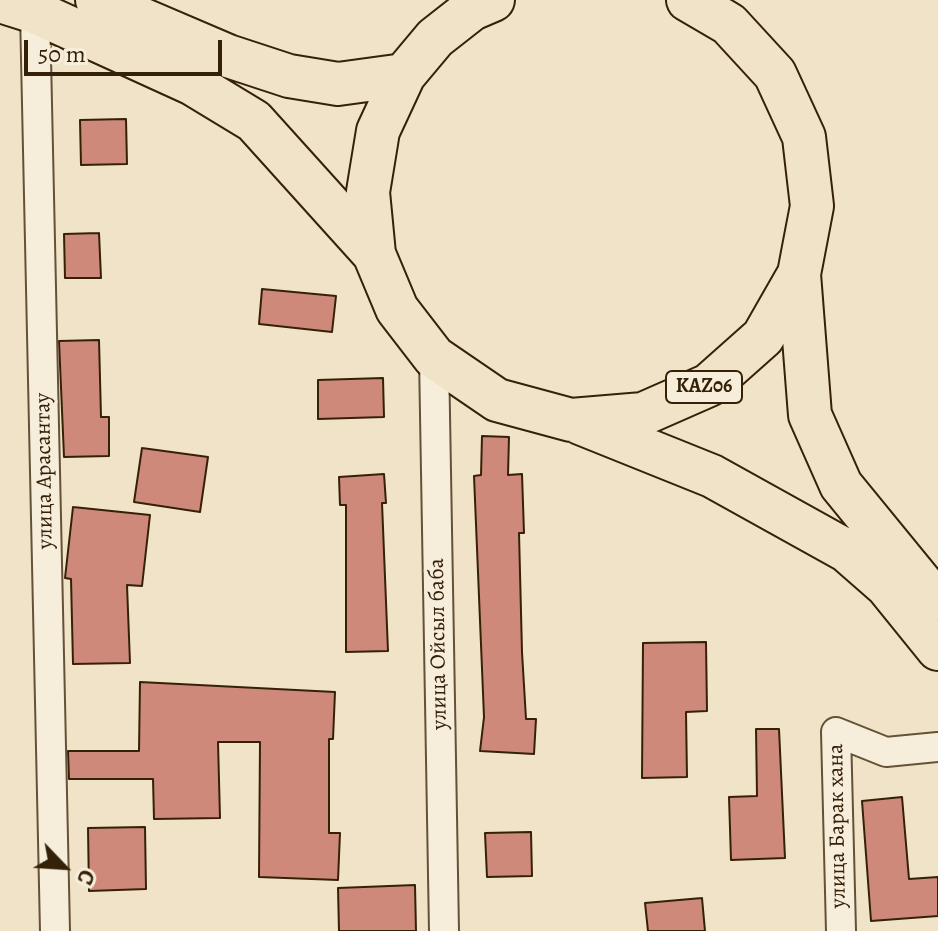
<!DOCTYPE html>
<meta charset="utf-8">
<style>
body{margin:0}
#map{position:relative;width:938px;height:931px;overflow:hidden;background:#f1e3c8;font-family:Alegreya,serif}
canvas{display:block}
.north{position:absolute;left:24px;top:827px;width:80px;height:80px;-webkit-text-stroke:6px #f6eddb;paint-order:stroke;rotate:115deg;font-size:22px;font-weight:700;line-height:32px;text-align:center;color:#352108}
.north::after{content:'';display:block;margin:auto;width:28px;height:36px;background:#352108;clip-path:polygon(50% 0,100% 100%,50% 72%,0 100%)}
.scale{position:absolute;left:24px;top:40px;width:198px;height:36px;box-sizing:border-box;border:4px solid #352108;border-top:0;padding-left:10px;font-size:24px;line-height:28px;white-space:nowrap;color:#352108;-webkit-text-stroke:6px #f6eddb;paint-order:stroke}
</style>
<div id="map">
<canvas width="938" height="931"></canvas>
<div class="north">С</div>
<div class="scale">50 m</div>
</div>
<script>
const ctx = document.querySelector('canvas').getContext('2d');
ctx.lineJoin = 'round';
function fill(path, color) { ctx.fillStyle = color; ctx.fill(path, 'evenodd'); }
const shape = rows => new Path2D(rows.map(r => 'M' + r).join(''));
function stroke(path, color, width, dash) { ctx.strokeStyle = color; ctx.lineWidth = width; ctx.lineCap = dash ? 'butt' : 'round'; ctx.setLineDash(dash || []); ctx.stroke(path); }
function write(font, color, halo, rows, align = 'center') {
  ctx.font = font + ' Alegreya,serif'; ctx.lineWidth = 6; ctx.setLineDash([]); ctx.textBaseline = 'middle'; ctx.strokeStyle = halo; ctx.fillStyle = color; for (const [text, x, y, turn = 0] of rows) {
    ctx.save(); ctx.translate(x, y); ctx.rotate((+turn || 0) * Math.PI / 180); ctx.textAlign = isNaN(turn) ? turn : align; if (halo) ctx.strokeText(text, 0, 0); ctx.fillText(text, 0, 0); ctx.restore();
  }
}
const building = shape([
 [126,119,127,164,81,165,80,120,126,119],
 [99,233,101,278,65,278,64,234,99,233],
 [262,289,336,296,332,332,259,324,262,289],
 [99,340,101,417,109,417,109,456,64,457,59,341,99,340],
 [383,378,384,417,318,419,318,380,383,378],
 [482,436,509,437,508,475,522,474,524,533,519,533,522,652,526,719,536,719,534,754,480,751,484,717,474,476,481,475,482,436],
 [142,448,208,457,200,512,134,502,142,448],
 [384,474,386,503,382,503,388,651,346,652,346,505,340,505,339,477,384,474],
 [73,507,150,515,142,586,127,585,130,663,73,664,71,579,65,578,73,507],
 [706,642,707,711,686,712,687,777,642,778,643,643,706,642],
 [140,682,335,692,333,739,329,739,329,833,340,833,338,880,259,877,260,742,218,742,220,818,154,819,153,779,69,779,68,751,139,751,140,682],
 [756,729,779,729,785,858,731,860,729,797,757,796,756,729],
 [902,797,909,879,938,877,938,916,871,921,862,801,902,797],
 [145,827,146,889,89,891,88,828,145,827],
 [531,832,532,876,487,877,485,833,531,832],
 [415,885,416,931,339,931,338,888,415,885],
 [702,898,705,931,648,931,645,903,702,898]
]);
fill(building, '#ce897b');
stroke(building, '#352108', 2);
const minor = shape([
 [35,12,55,931],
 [434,357,444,931],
 [841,931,836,732,886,752,938,747]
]);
const highway = shape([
 [97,0,228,56,289,76,338,84,404,75],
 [493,0,472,9,435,38,404,75,378,131,368,192,374,254,397,309,434,357,497,400,571,420,643,414,709,385,763,337,799,274,812,206,804,137,775,74,729,24,688,0],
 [0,1,35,12,193,84,254,121,374,254],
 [799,274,810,415,841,485,935,600],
 [580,423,712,476,847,551,887,586,938,649]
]);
stroke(minor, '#645238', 32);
stroke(highway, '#352108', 46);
stroke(minor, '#f6eddb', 28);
stroke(highway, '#f1e3c8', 42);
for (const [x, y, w] of [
 [704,387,76]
]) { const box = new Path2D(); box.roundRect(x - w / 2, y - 16, w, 32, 6); ctx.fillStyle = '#f6eddb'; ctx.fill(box); stroke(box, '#352108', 2); }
write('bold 20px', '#352108', null, [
 ["KАZ06",704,387]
]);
write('22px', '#352108', '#f6eddb', [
 ["улица Арасантау",45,471,-91],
 ["улица Ойсыл баба",439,644,-91],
 ["улица Барак хана",838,826,-91]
]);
</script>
